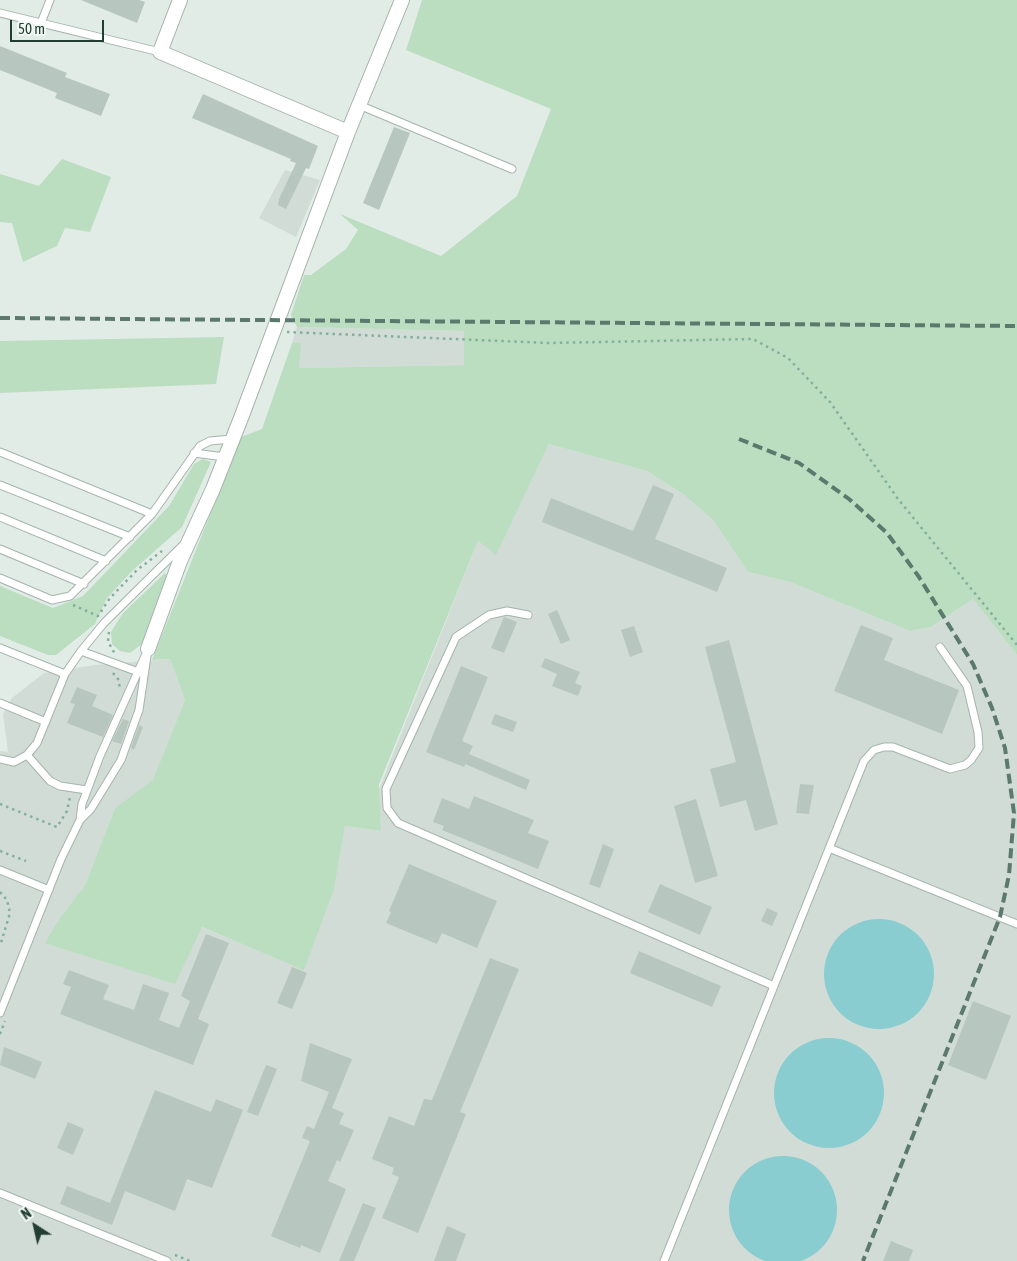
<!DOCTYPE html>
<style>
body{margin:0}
#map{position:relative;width:1017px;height:1261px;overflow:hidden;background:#e2ece6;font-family:"Asap Condensed",sans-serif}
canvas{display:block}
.north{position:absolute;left:10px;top:1201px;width:50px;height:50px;-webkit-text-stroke:4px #f2f9f5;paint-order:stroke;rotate:325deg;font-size:14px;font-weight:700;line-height:20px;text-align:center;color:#223d33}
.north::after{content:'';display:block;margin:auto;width:18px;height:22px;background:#223d33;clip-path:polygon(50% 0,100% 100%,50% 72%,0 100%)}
.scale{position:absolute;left:10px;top:20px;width:94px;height:22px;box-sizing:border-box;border:2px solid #223d33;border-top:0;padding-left:6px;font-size:15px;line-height:18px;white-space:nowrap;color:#223d33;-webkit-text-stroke:4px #f2f9f5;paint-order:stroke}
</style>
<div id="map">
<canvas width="1017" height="1261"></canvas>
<div class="north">N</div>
<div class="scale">50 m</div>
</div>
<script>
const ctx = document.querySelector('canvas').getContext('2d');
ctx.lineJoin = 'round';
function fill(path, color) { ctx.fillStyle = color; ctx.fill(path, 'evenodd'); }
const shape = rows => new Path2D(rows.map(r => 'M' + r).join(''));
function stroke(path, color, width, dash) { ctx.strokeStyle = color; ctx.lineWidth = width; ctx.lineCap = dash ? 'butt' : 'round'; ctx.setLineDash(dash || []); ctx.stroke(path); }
fill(shape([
 [285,170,320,180,296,237,259,218],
 [297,327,465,331,464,365,298,368,292,343],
 [549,444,647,471,683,494,713,520,748,572,790,582,910,631,931,627,973,599,1017,655,1017,1261,0,1261,0,751,8,752,3,714,12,698,44,673,95,665,170,659,185,700,153,781,115,808,85,885,60,918,201,927,304,969,334,890,345,826,381,831,379,789,478,541,496,554]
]), '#d0dcd5');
fill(shape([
 [422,0,1017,0,1017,655,973,599,931,627,910,631,790,582,748,572,713,520,683,494,647,471,549,444,496,555,478,541,379,784,381,831,345,826,334,890,304,970,202,927,175,984,45,943,60,918,85,885,115,808,153,780,185,700,170,659,152,660,241,437,262,429,292,343,301,343,299,368,464,365,464,331,297,327,291,315,304,275,311,275,346,249,358,230,340,214,441,256,517,196,551,109,406,50],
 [62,159,111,177,90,232,65,228,57,246,23,262,12,223,0,222,0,174,39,186],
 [224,337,216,384,0,393,0,341],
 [203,459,211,462,182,527,131,572,107,598,95,624,56,655,48,655,0,636,0,586,53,608,83,596,169,506,194,464],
 [165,573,167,576,142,644,130,653,120,651,112,644,111,632,123,613]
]), '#bbddc0');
fill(shape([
 '824 974a55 55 0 1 1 110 0a55 55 0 1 1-110 0Z',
 '774 1093a55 55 0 1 1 110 0a55 55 0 1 1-110 0Z',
 '729 1210a54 54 0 1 1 108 0a54 54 0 1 1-108 0Z'
]), '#8acdd1');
fill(shape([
 [81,0,139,0,145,2,137,23],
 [0,46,67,73,65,77,110,94,101,116,55,98,57,93,0,70],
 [203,94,318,146,309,169,306,168,286,209,278,205,279,199,296,163,290,161,291,159,192,118],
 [394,127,410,133,379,210,363,203],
 [653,485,674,494,655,539,727,568,717,592,542,522,551,498,633,531],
 [557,610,570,640,561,644,548,614],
 [504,617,517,622,504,653,491,648],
 [861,625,893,638,884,660,959,690,942,734,834,691],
 [634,626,643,652,630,657,621,630],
 [729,640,778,824,755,831,746,800,720,807,710,769,736,762,705,647],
 [545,658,580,672,575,683,582,686,578,696,552,686,557,674,541,667],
 [461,666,488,677,462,741,473,746,469,754,530,780,526,790,465,764,464,767,426,752],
 [77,687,97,695,92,706,113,715,103,737,67,723,75,704,70,703],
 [495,714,517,722,513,732,491,724],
 [123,719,129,721,121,744,112,741],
 [139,725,143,727,134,750,131,748],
 [800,784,814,785,809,814,796,813],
 [474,796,534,820,528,833,549,841,538,869,442,830,444,826,433,822,442,798,469,809],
 [696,799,718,876,695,883,674,806],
 [603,844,614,849,600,888,589,884],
 [409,864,497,901,477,948,442,933,437,944,386,923,391,912,389,911],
 [660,884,712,907,700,935,648,912],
 [767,908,778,913,772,926,761,921],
 [206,934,229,943,198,1019,209,1024,193,1065,60,1014,71,987,63,984,69,970,109,985,103,999,134,1010,143,984,169,993,159,1020,179,1028,190,1001,181,996],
 [639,951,721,986,712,1007,630,973],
 [490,958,519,969,460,1112,466,1114,418,1233,382,1218,399,1177,392,1174,394,1168,372,1159,389,1116,414,1126,424,1099,432,1100],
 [292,967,307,973,292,1009,277,1003],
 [973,1001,1011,1016,986,1080,948,1065],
 [310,1043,352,1059,332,1108,344,1113,339,1124,354,1130,340,1162,337,1160,328,1181,346,1189,320,1253,301,1245,300,1248,271,1236,310,1141,302,1138,307,1126,314,1129,329,1092,301,1081],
 [4,1047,42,1062,35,1079,0,1065],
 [266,1065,277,1069,258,1116,247,1112],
 [155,1090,211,1112,216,1099,243,1110,212,1188,187,1179,175,1211,125,1191,112,1225,60,1204,67,1186,110,1203],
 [68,1122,84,1129,73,1155,57,1148],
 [363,1203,376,1208,354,1261,339,1261],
 [447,1226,466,1234,456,1261,434,1261],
 [891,1241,913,1250,909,1261,883,1261]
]), '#b7c7bf');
const lane = shape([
 [0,13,160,52],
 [41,23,50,0],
 [359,105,512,169],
 [0,452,152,514],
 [194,453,225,457],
 [0,485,130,537],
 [0,517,106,561],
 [0,549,84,584],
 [0,578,52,600,70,596,152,514,200,446,210,441,232,439],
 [528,615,507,611,489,615,456,637,386,789,387,808,398,823,774,986],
 [0,648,65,674],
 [81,651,141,673],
 [0,703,46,722],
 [27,755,50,781,60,786,87,790],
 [0,759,14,762,27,755,37,743,65,674,81,651,104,623,184,544],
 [80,820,82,804,100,756,145,656],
 [829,848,1017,924],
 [0,870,49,890],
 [0,1013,61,859,80,820,91,809,121,760,139,710,148,649],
 [0,1193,167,1261],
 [664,1261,864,761,874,750,884,747,893,747,950,769,965,765,971,760,979,748,978,732,967,686,940,647]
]);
const street = shape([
 [180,0,160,52,348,132],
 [148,649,180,561,213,489,241,418,348,132,402,0]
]);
stroke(lane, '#a5b4ad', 9);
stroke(street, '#a5b4ad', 16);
stroke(shape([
 [287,332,549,343,753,339,788,358,830,402,898,499,1017,645],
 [73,605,98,616,110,598,137,570,162,551],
 [109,632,108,641,113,651,117,653],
 [113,673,118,679,120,688],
 [0,804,57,827,67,811,70,797],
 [0,851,26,861],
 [0,892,7,900,10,913,0,946],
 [0,1034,5,1021],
 [175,1255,190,1261]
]), '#82b09d', 2.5, [2.5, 4]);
stroke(lane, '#fff', 7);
stroke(street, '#fff', 14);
stroke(shape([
 [0,318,1017,326],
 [739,439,799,463,849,499,887,533,919,577,973,664,992,708,1005,748,1014,813,1009,875,1000,917,863,1261]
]), '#5c796e', 4, [10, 5]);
</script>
